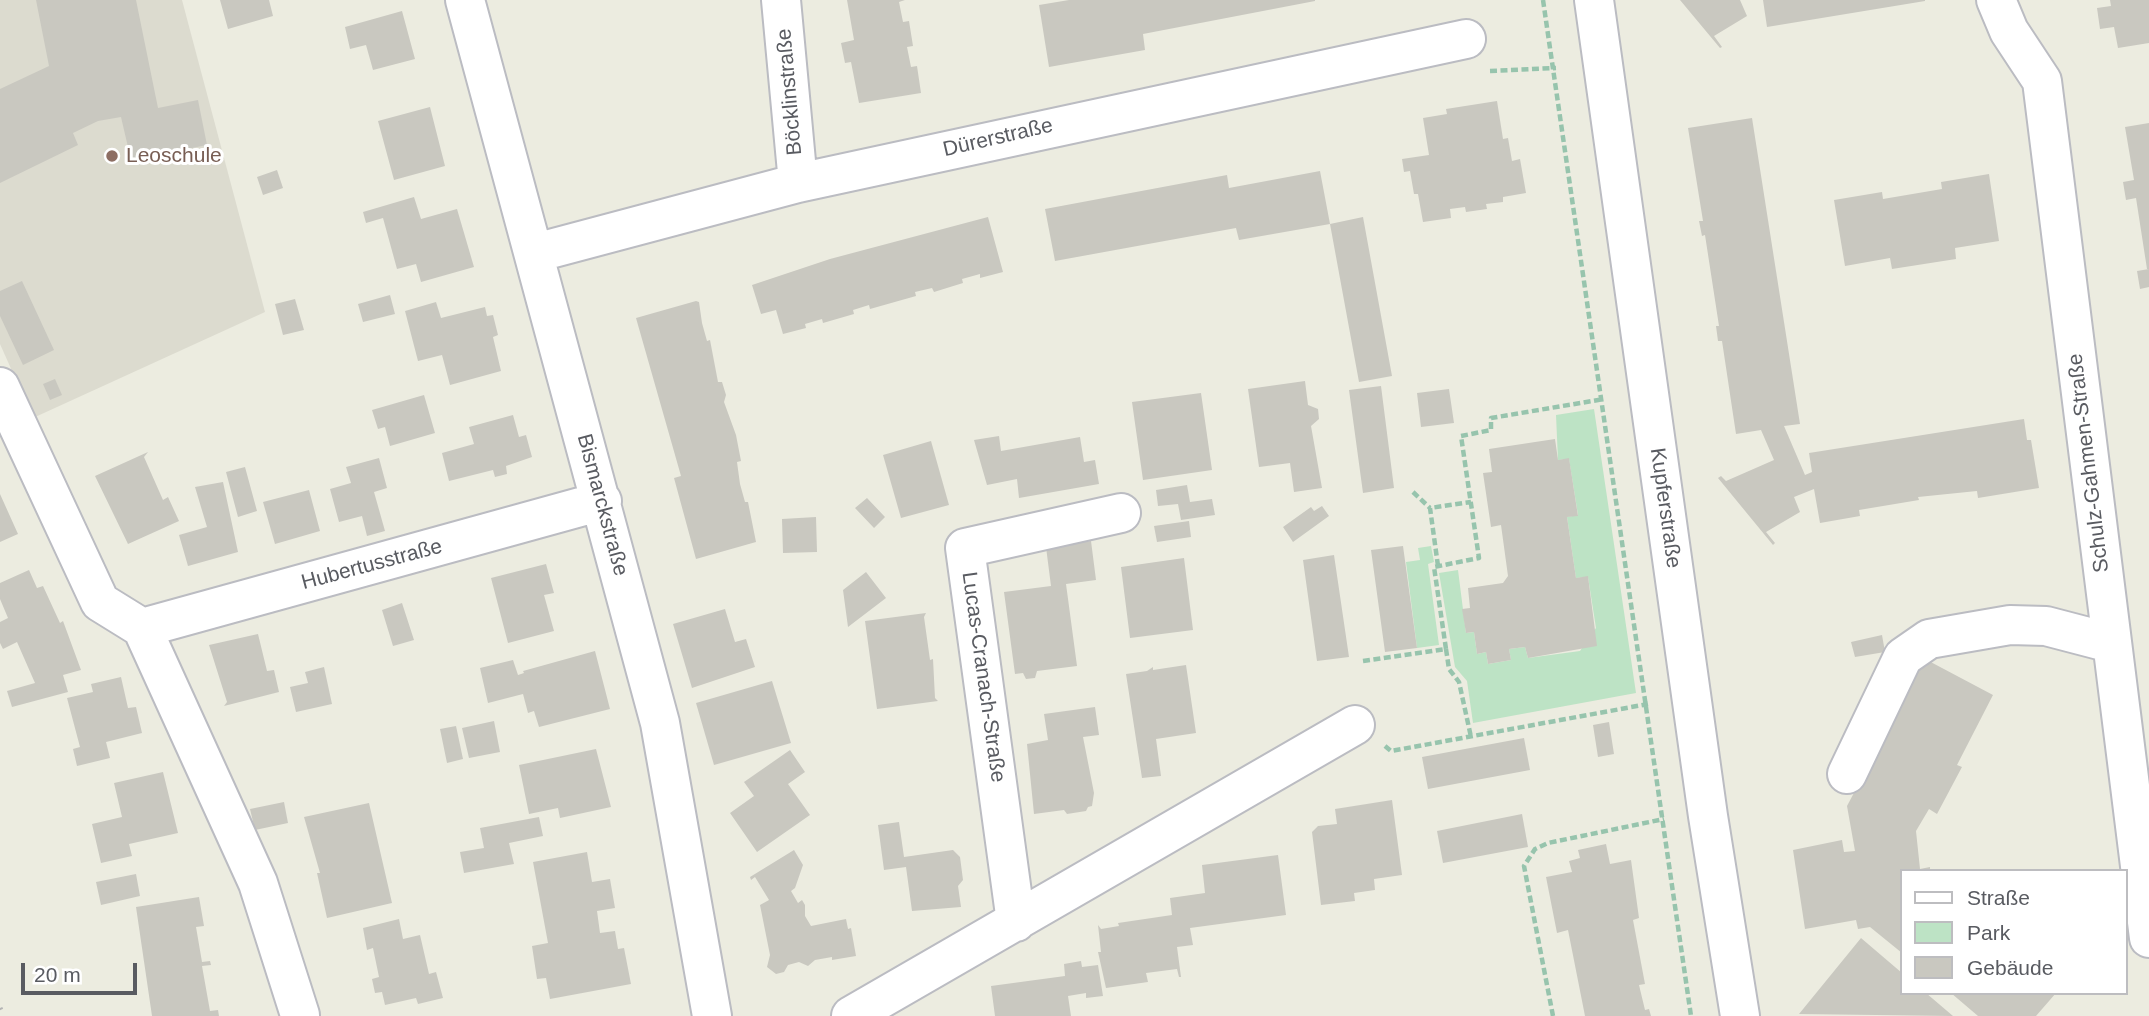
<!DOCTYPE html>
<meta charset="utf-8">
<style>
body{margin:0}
#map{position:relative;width:2149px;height:1016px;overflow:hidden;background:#ecece0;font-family:Helvetica,sans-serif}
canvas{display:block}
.legend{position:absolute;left:1900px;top:869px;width:228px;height:126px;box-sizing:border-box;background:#fff;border:2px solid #bdbdc0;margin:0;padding:9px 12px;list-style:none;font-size:21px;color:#595b61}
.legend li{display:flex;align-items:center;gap:14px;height:35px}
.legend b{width:35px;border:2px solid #bdbdc0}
.scale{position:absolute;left:21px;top:963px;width:116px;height:32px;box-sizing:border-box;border:4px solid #595b61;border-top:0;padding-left:9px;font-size:21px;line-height:24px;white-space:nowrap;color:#595b61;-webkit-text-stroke:5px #fff;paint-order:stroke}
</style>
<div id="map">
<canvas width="2149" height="1016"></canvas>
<ul class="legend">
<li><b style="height:9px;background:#fff"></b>Straße</li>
<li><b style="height:19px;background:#bde3c5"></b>Park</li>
<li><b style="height:19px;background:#c9c8c0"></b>Gebäude</li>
</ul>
<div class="scale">20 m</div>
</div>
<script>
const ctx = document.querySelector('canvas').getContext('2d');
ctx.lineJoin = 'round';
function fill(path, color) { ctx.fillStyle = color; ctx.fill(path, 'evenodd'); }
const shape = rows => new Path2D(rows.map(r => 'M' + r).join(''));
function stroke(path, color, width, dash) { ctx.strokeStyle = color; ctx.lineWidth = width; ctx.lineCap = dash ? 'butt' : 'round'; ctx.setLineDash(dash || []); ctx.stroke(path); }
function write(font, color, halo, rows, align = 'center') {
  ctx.font = font + ' Helvetica,sans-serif'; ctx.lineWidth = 6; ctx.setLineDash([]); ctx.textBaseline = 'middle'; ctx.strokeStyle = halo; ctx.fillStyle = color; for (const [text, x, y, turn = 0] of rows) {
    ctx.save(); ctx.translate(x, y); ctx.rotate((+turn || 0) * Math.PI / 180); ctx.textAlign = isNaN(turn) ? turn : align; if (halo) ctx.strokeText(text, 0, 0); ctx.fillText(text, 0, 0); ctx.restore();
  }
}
fill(shape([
 [0,0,182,0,265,312,33,418,0,344]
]), '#dcdbcf');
fill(shape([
 [1594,409,1636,693,1473,723,1467,681,1455,667,1439,573,1458,570,1466,633,1474,632,1477,654,1486,652,1488,664,1511,660,1509,649,1525,647,1528,658,1580,651,1596,628,1588,577,1576,578,1567,517,1578,515,1569,459,1558,460,1556,415],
 [1431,546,1434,562,1428,564,1439,645,1417,648,1406,562,1420,560,1418,548]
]), '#bde3c5');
fill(shape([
 [36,0,136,0,158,108,198,100,207,145,131,160,121,117,98,121,73,133,78,145,0,183,0,89,49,66],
 [220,0,269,0,273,16,228,29],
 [847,0,905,0,899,2,903,22,909,21,913,46,907,47,911,67,917,66,921,93,859,103,851,62,845,63,841,43,854,40],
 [1069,0,1315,0,1315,1,1143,34,1145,50,1049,67,1039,5],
 [1680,0,1740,0,1747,16,1714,36,1722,47,1720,48],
 [1763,0,1925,0,1925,1,1767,27],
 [2110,0,2149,0,2149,43,2118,48,2114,27,2100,29,2097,8,2111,6],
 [402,11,415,59,373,70,366,45,350,49,345,27],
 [1497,101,1503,139,1508,138,1512,161,1520,159,1526,193,1503,197,1503,202,1486,204,1487,209,1466,212,1465,207,1450,209,1451,218,1423,222,1418,194,1414,194,1410,171,1404,172,1402,159,1429,155,1423,118,1447,114,1446,109],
 [430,107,445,166,394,180,378,121],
 [1752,118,1800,424,1784,426,1805,475,1812,472,1809,453,2024,419,2027,440,2031,440,2039,488,1978,498,1977,491,1918,497,1919,500,1859,510,1860,516,1820,523,1814,489,1794,497,1800,512,1766,532,1775,543,1773,545,1718,478,1721,476,1726,481,1774,460,1761,430,1736,434,1722,341,1718,341,1716,326,1719,326,1705,235,1702,236,1699,221,1703,221,1688,128],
 [2149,123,2149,269,2147,269,2136,198,2126,200,2123,182,2134,180,2125,127],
 [277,170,283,188,263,195,257,177],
 [1320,171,1330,224,1239,240,1236,228,1055,261,1045,209,1227,175,1229,188],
 [1989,174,1999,241,1955,248,1956,259,1892,269,1890,258,1845,266,1834,200,1882,192,1883,199,1942,189,1941,182],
 [414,197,421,219,457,209,474,267,421,282,416,264,397,269,383,218,366,223,363,212],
 [988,217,1003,272,980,278,980,274,962,279,963,283,934,292,932,288,915,292,916,296,870,309,869,305,853,310,854,314,823,323,822,319,805,324,806,328,783,334,776,310,761,314,752,285,830,259],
 [1363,217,1392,376,1359,382,1330,224],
 [2149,269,2149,287,2140,289,2137,271],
 [22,281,54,350,23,365,0,316,0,291],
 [390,295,395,314,363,322,358,304],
 [295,299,304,330,283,335,275,304],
 [696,301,699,302,702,323,707,341,710,340,718,382,722,382,726,395,724,402,736,435,741,461,737,462,740,484,745,502,748,502,756,542,696,559,674,478,681,476,636,318],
 [436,302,441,318,485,307,487,316,493,315,498,335,493,337,501,371,450,385,442,355,418,361,405,311],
 [55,379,62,395,50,400,43,384],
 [1305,381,1308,405,1318,409,1319,419,1311,426,1322,488,1294,492,1290,463,1259,467,1248,389],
 [1381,386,1394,488,1363,493,1349,390],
 [1449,389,1454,423,1421,427,1417,393],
 [1201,393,1212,470,1143,480,1132,402],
 [424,395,435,433,390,446,385,427,378,429,372,410],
 [513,415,519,437,526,435,532,457,506,466,507,474,495,477,493,470,449,481,442,453,474,444,469,427],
 [999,436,1001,451,1080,437,1084,462,1095,460,1099,484,1019,498,1017,479,987,485,974,440],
 [1555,439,1558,460,1569,458,1578,516,1567,517,1576,578,1588,576,1597,646,1528,658,1525,647,1509,649,1511,660,1488,664,1486,652,1477,654,1474,632,1466,633,1462,609,1470,608,1468,588,1503,583,1508,576,1501,525,1491,527,1483,473,1492,472,1489,449],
 [931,441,949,505,901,518,883,455],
 [148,452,144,457,163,500,168,497,179,521,128,544,95,476],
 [379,458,387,488,374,492,385,531,367,536,362,516,339,522,330,489,351,483,346,467],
 [245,467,257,511,238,517,226,472],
 [223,482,238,552,188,566,179,535,207,527,195,487],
 [1187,485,1190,502,1212,499,1215,515,1181,520,1178,504,1158,506,1156,490],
 [309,490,320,531,275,544,263,502],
 [0,494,18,534,0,542],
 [867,498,885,517,874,528,855,508],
 [1322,506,1329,516,1293,542,1283,527,1311,507,1314,511],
 [816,517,817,552,783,553,782,519],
 [1189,521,1191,537,1157,542,1154,526],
 [1091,541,1096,580,1066,584,1077,666,1037,671,1035,678,1026,679,1023,673,1015,674,1004,592,1051,586,1046,547],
 [1403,546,1417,648,1385,652,1371,550],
 [1334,555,1349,657,1317,661,1303,560],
 [1184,558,1193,630,1130,638,1121,567],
 [546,564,554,593,544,595,554,631,508,643,491,578],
 [29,570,37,588,43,586,60,623,63,621,81,670,63,675,68,692,12,707,7,691,35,683,17,642,3,649,0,643,0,622,8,618,0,599,0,583],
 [866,572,886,598,848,627,843,590],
 [402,603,414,640,393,646,382,610],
 [725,609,735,642,746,639,755,667,692,688,673,624],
 [926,613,924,617,930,660,933,659,935,698,938,701,877,709,865,621],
 [258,634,267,671,274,670,279,692,224,706,227,702,209,645],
 [1882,635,1885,652,1855,657,1851,642],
 [595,651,610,709,539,727,534,711,528,713,523,694,488,703,480,668,513,660,518,675,524,673,523,671],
 [1925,659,1993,695,1957,765,1962,767,1937,814,1929,809,1916,831,1920,869,1930,867,1930,869,1902,871,1902,953,1870,927,1858,929,1856,920,1805,929,1793,850,1842,840,1844,852,1855,851,1847,806],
 [1186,665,1196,733,1156,739,1161,776,1142,778,1126,674,1147,671,1153,667,1153,670],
 [324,667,332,704,296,712,290,687,308,683,305,672],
 [121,677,128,708,136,707,142,733,106,742,110,758,77,766,73,749,80,747,67,698,93,692,91,684],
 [772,681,791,743,714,765,696,703],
 [1095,707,1099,735,1083,737,1094,793,1092,806,1088,807,1086,811,1067,814,1064,810,1034,814,1027,744,1048,740,1044,714],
 [494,721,500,752,469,758,462,728],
 [1609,722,1614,754,1598,757,1593,725],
 [456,726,463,759,447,763,440,729],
 [1524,738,1530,770,1428,789,1422,757],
 [596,749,611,807,560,818,558,808,529,814,519,765],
 [790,750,805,772,788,784,810,815,757,852,730,813,754,796,744,782],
 [163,772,178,833,129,844,132,856,101,863,92,824,122,817,114,783],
 [1392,800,1402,875,1374,879,1375,890,1354,893,1355,901,1321,905,1312,832,1318,826,1337,824,1335,809],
 [284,802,288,823,255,830,250,809],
 [369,803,392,903,327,918,317,873,320,873,304,817],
 [1522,814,1528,847,1443,863,1437,831],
 [539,817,543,836,509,843,514,864,464,873,460,852,484,848,480,828],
 [899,822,904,857,953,850,960,857,963,880,958,886,961,907,912,911,906,867,884,870,878,825],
 [1606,844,1610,864,1631,860,1639,918,1633,920,1645,984,1639,985,1645,1010,1649,1009,1651,1016,1585,1016,1568,930,1557,933,1546,877,1572,872,1569,861,1580,858,1578,850],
 [794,850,803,865,795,888,791,891,798,903,802,900,805,905,805,916,811,926,846,919,848,929,851,928,856,956,832,960,832,957,815,960,808,966,799,962,788,965,784,972,776,974,767,967,770,955,760,905,769,900,755,877,751,880,750,877],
 [587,852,592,882,610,879,615,908,597,911,600,933,615,931,618,949,624,948,631,984,550,999,546,978,537,979,532,946,548,943,533,862],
 [1278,855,1286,915,1190,928,1193,945,1177,947,1181,977,1179,977,1177,969,1146,973,1148,982,1106,988,1098,952,1101,952,1098,925,1101,929,1119,926,1118,923,1172,915,1170,898,1205,893,1202,865],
 [136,874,140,896,101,905,96,882],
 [199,897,204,926,196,927,202,962,210,961,211,965,202,966,210,1011,218,1010,219,1016,152,1016,136,907],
 [399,919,403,939,420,935,429,974,436,972,443,998,418,1004,416,998,385,1005,382,992,375,993,372,979,379,977,373,948,367,950,363,928],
 [1861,938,1902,973,1902,993,1926,993,1953,1016,1799,1014],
 [1081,961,1082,967,1098,965,1103,996,1086,998,1086,993,1068,996,1071,1016,995,1016,991,986,1065,976,1064,964],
 [1951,993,2056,993,2036,1016,1978,1016]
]), '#c9c8c0');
const minor = shape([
 [465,0,660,723,712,1016],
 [781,0,798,183],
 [1594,0,1708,816,1740,1016],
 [1996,0,2009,31,2042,81,2149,938],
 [535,253,798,183,1466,39],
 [0,387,100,602,142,628,258,883,300,1015],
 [142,628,602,501],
 [1847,774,1903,657,1929,639,2010,625,2046,626,2111,643],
 [1016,922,965,548,1121,513],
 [851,1016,1355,725]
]);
stroke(minor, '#bbbcc2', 42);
stroke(shape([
 [1543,0,1691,1016],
 [1490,71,1556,68],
 [1413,492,1430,508],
 [1438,566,1430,508,1471,502],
 [1446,649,1449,669,1459,682,1471,737],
 [1363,661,1446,649,1434,567,1479,558,1461,436,1491,430,1491,418,1604,399],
 [1385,746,1391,751,1648,704],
 [1553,1016,1524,866,1535,849,1548,843,1664,819]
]), '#97c4ad', 4.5, [7, 3.5]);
stroke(minor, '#fff', 38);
stroke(shape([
 [0,1008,4,1016]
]), '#b4b4b5', 5, [2, 9]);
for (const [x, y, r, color] of [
 [112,156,7,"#8d6e63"]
]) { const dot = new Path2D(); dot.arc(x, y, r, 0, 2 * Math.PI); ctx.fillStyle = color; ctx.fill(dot); stroke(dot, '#fff', 2.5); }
write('21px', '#595b61', '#fff', [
 ["Böcklinstraße",790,92,-95],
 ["Dürerstraße",998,138,-13],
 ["Schulz-Gahmen-Straße",2089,463,-97],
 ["Bismarckstraße",602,505,75],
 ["Kupferstraße",1665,508,82],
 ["Hubertusstraße",372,565,-15],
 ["Lucas-Cranach-Straße",983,677,82]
]);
write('21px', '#785e54', '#fff', [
 ["Leoschule",126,156]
], 'left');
</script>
